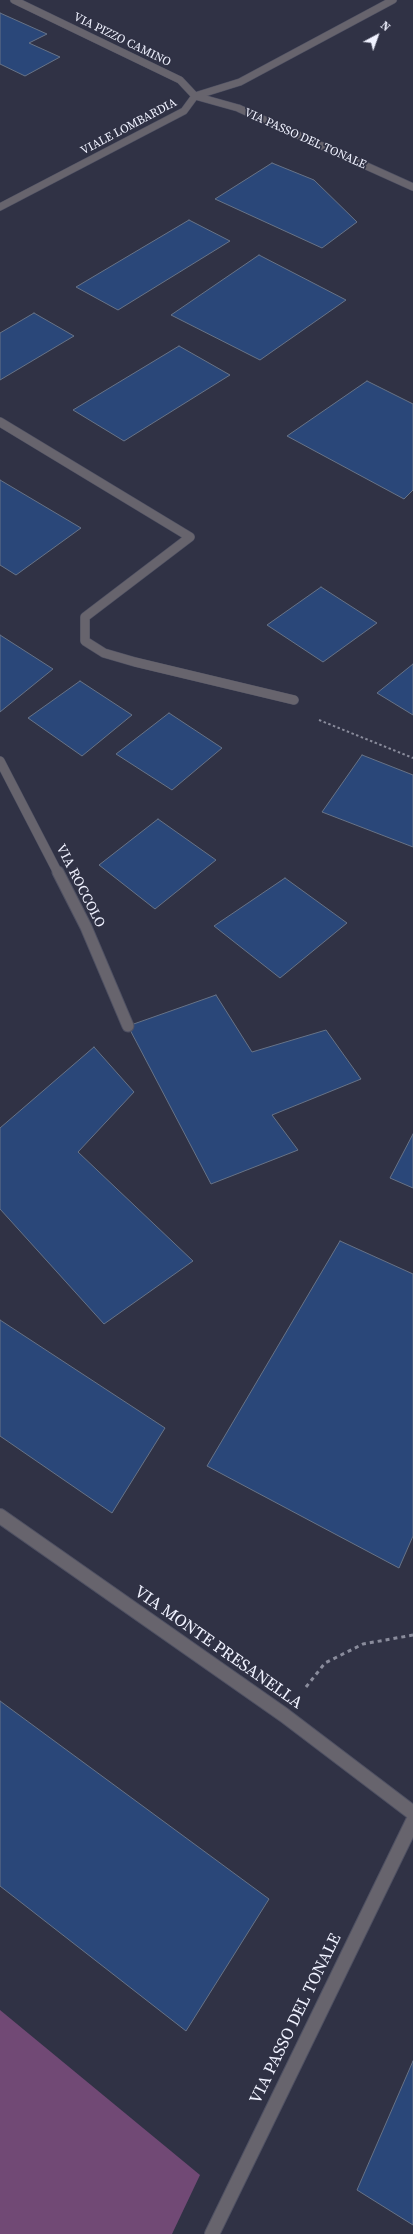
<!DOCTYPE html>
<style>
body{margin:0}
#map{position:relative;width:413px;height:2234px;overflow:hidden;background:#303245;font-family:"Source Serif 4",serif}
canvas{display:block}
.north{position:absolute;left:357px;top:16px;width:40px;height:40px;-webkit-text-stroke:3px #303245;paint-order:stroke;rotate:41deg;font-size:11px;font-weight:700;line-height:16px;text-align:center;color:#f0f2ff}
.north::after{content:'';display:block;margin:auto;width:14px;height:18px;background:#f0f2ff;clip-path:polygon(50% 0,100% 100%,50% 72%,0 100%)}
</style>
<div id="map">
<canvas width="413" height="2234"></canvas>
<div class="north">N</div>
</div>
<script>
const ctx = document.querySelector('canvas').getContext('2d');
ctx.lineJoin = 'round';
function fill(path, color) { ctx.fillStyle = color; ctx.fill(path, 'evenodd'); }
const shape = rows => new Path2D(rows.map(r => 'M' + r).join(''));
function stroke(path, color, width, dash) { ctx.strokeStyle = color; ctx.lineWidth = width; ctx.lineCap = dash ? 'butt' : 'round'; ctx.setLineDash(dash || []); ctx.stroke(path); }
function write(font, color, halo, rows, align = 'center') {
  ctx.font = font + ' "Source Serif 4",serif'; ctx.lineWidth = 3.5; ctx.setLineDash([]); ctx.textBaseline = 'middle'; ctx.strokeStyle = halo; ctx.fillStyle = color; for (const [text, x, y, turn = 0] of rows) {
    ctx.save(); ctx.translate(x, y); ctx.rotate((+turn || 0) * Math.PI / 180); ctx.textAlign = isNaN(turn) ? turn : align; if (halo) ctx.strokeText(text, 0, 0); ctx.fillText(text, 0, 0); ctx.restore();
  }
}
fill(shape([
 [0,2010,200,2175,172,2234,0,2234]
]), '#714975');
const building = shape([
 [0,13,47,34,29,43,60,57,25,76,0,64,0,13],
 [272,163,314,180,357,222,322,248,215,199,272,163],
 [189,220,230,241,118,310,76,287,189,220],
 [259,255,346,300,260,360,171,315,259,255],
 [34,313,74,336,0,380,0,333,34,313],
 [179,346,230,375,124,441,73,410,179,346],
 [367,381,413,404,413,490,404,499,287,436,367,381],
 [0,480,81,528,16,575,0,565,0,480],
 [321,587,377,623,323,662,267,625,321,587],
 [0,635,53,669,0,712,0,635],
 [413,664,413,715,377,693,413,664],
 [80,681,132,715,82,756,28,718,80,681],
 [169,713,222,748,172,790,116,754,169,713],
 [362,755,413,775,413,847,322,812,362,755],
 [158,819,216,860,155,909,99,865,158,819],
 [285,878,347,923,280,978,214,926,285,878],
 [216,995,252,1052,326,1030,361,1079,272,1115,298,1150,211,1184,128,1026,216,995],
 [94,1047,134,1092,78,1152,193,1261,104,1324,0,1209,0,1128,94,1047],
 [413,1134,413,1188,390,1178,413,1134],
 [340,1241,413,1274,413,1536,399,1568,207,1466,340,1241],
 [0,1320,165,1428,112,1513,0,1436,0,1320],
 [0,1701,269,1899,186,2031,0,1886,0,1701],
 [413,2061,413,2225,357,2190,413,2061]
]);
fill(building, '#2a4779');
stroke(building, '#677387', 1);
const minorFar3 = shape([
 [14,0,180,80,195,96,238,108,413,187],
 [0,207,184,111,195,96,240,82,393,0]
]);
const minorFar2 = shape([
 [0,422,190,537,85,617,85,641,104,653,135,662,294,700],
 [0,761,58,873]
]);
const minorFar1 = shape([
 [58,872,86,927,128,1026]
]);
const minor = shape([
 [0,1516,284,1715,413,1813],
 [212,2234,413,1821]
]);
stroke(minorFar3, '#4f5163', 8);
stroke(minorFar2, '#4f5163', 10);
stroke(minorFar1, '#4f5163', 13);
stroke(minor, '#4f5163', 16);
stroke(shape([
 [319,720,413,758]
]), '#8a8c9c', 2, [2.5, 2.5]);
stroke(shape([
 [306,1687,325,1663,363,1644,413,1635]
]), '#8a8c9c', 3, [4, 4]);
stroke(minorFar3, '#67646d', 7);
stroke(minorFar2, '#67646d', 9);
stroke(minorFar1, '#67646d', 11);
stroke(minor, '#67646d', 14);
write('12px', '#f0f2ff', '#303245', [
 ["VIA PIZZO CAMINO",122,40,26],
 ["VIALE LOMBARDIA",129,127,-28],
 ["VIA PASSO DEL TONALE",305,139,24]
]);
write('14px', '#f0f2ff', '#303245', [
 ["VIA ROCCOLO",80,886,63]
]);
write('17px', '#f0f2ff', '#303245', [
 ["VIA MONTE PRESANELLA",218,1648,35],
 ["VIA PASSO DEL TONALE",296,2019,-64]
]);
</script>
